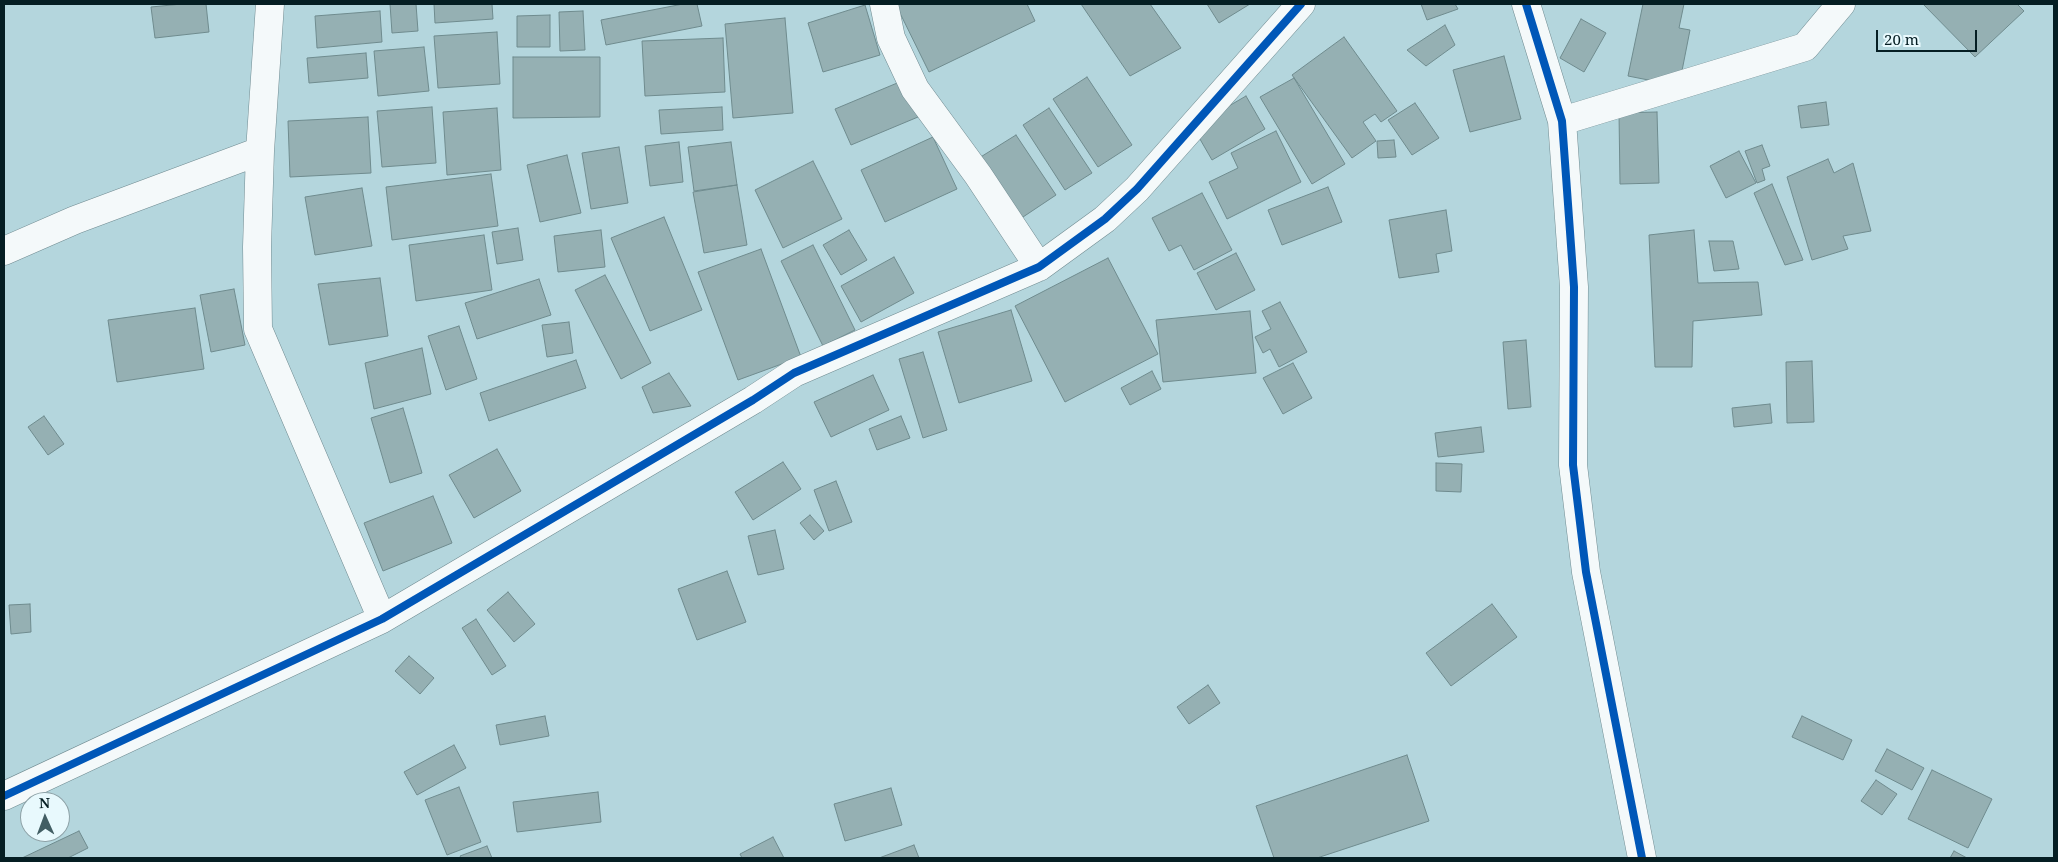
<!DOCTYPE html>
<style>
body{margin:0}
#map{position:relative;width:2058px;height:862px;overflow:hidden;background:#b4d6dd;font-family:"Noto Serif",serif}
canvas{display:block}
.frame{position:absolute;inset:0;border:5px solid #051e23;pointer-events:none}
.north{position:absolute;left:20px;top:792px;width:50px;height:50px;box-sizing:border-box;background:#e8f9fd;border:1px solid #8da1a6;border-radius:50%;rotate:358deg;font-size:14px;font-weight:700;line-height:20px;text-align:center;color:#051e23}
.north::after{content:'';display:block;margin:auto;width:18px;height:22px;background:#425e64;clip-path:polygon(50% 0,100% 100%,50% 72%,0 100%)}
.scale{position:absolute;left:1876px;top:30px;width:101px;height:22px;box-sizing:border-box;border:2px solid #051e23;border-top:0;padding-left:6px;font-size:15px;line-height:18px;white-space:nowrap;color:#051e23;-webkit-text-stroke:4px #e8f9fd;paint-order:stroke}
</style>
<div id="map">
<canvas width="2058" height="862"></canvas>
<div class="frame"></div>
<div class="north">N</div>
<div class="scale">20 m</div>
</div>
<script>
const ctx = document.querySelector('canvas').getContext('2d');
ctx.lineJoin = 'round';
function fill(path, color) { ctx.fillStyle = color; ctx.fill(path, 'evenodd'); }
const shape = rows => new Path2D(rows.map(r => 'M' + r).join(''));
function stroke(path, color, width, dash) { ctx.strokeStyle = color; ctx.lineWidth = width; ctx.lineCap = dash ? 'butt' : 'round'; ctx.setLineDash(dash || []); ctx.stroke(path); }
const building = shape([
 [182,4,206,4,209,32,155,38,151,7,182,4],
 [390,4,416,4,418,31,392,33,390,4],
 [434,4,492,4,493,19,435,23,434,4],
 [683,4,697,4,702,26,606,45,601,20,683,4],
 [898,4,1027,4,1035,21,929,72,896,5,898,4],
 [1081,4,1150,4,1181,48,1130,76,1081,4],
 [1207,4,1250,4,1219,23,1207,4],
 [1421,4,1455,4,1458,9,1427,20,1421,4],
 [1643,4,1684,4,1679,28,1690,30,1679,86,1628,76,1643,4],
 [1923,4,2017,4,2024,11,1975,57,1923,4],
 [865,5,880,55,823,72,808,23,865,5],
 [380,11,382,42,317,48,315,16,380,11],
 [583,11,585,50,560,51,559,12,583,11],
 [550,15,550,47,517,47,517,16,550,15],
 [785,18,793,113,733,118,725,24,785,18],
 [1581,19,1606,33,1584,72,1560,58,1581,19],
 [1445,25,1455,45,1426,66,1407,50,1445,25],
 [497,32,500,84,438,88,434,36,497,32],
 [1344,37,1397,111,1381,122,1375,114,1363,122,1376,141,1352,158,1292,75,1344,37],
 [723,38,725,92,645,96,642,41,723,38],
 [424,47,429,91,378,96,374,51,424,47],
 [366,53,368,78,309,83,307,58,366,53],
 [1504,56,1521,119,1470,132,1453,70,1504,56],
 [513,57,600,57,600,117,513,118,513,57],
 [1087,77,1132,145,1098,167,1053,99,1087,77],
 [1294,78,1345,164,1312,184,1260,97,1294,78],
 [902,81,918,117,851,145,835,109,902,81],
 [1246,96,1265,129,1212,160,1193,127,1246,96],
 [1826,102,1829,125,1801,128,1798,106,1826,102],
 [1415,103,1439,138,1412,155,1388,120,1415,103],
 [432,107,436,163,382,167,377,111,432,107],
 [722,107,723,130,661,134,659,110,722,107],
 [497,108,501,170,447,175,443,112,497,108],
 [1049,108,1092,173,1065,190,1023,125,1049,108],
 [1657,112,1659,183,1620,184,1619,113,1657,112],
 [368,117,371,173,290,177,288,121,368,117],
 [1276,131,1301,182,1227,219,1209,182,1238,168,1231,153,1276,131],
 [1016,135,1056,195,1020,219,979,158,1016,135],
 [933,137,957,189,885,222,861,170,933,137],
 [1394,140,1396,157,1378,158,1377,141,1394,140],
 [679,142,683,182,650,186,645,146,679,142],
 [731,142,737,185,694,191,688,147,731,142],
 [1762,145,1770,166,1762,169,1765,180,1757,183,1745,151,1762,145],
 [619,147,628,203,591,209,582,153,619,147],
 [1739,151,1756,183,1726,198,1710,166,1739,151],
 [567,155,581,213,540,222,527,165,567,155],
 [1828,159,1834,173,1853,163,1871,231,1843,236,1848,249,1812,260,1787,177,1828,159],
 [813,161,842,219,783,248,755,190,813,161],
 [491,174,498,226,392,240,386,187,491,174],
 [1772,184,1803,260,1785,265,1754,193,1772,184],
 [737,185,747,245,704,253,693,192,737,185],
 [1328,187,1342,222,1282,245,1268,210,1328,187],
 [362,188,372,246,315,255,305,197,362,188],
 [1202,193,1232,250,1194,270,1181,245,1169,251,1152,218,1202,193],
 [1446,210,1452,251,1436,254,1439,272,1399,278,1389,220,1446,210],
 [664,217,702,310,650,331,611,238,664,217],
 [518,228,523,260,497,264,492,232,518,228],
 [601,230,605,267,558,272,554,236,601,230],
 [849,230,867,260,841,275,823,245,849,230],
 [1694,230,1698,283,1758,282,1762,315,1693,321,1692,367,1655,367,1649,235,1694,230],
 [484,235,492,290,416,301,409,245,484,235],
 [1709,241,1733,241,1739,269,1714,271,1709,241],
 [813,245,855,330,823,346,781,261,813,245],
 [761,249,801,357,738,380,698,272,761,249],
 [1236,253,1255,290,1216,310,1197,273,1236,253],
 [894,257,914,293,861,322,841,286,894,257],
 [1108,258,1158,354,1065,402,1015,306,1108,258],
 [605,275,651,363,621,379,575,290,605,275],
 [380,278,388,336,329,345,318,284,380,278],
 [539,279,551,315,477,339,465,303,539,279],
 [234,289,245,345,211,352,200,295,234,289],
 [1280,302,1307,352,1279,367,1270,349,1263,353,1255,337,1271,329,1262,311,1280,302],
 [195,308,204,369,117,382,108,320,195,308],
 [1011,310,1032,381,959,403,938,332,1011,310],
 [1250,311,1256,373,1163,382,1156,320,1250,311],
 [569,322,573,353,547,357,542,325,569,322],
 [459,326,477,379,446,390,428,336,459,326],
 [1526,340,1531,407,1508,409,1503,342,1526,340],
 [422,348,431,394,374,409,365,363,422,348],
 [923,352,947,430,923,438,899,359,923,352],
 [576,360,586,388,489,421,480,393,576,360],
 [1812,361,1814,422,1787,423,1786,362,1812,361],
 [1293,363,1312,398,1283,414,1263,378,1293,363],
 [1152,371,1161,389,1130,405,1121,388,1152,371],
 [669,373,691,406,653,413,642,387,669,373],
 [873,375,889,410,831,437,814,402,873,375],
 [1770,404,1772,423,1734,427,1732,408,1770,404],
 [403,408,422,473,390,483,371,418,403,408],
 [44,416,64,444,48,455,28,427,44,416],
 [901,416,910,438,877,450,869,429,901,416],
 [1481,427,1484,452,1438,457,1435,433,1481,427],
 [497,449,521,491,474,518,449,475,497,449],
 [783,462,801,489,753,520,735,492,783,462],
 [1436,463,1462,464,1461,492,1436,491,1436,463],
 [836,481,852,522,829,531,814,490,836,481],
 [433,496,452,543,383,571,364,523,433,496],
 [810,515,824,531,814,540,800,523,810,515],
 [775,530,784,569,758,575,748,536,775,530],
 [727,571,746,622,697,640,678,589,727,571],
 [508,592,535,624,514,642,487,610,508,592],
 [30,604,31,632,11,634,9,605,30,604],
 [1492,604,1517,637,1451,686,1426,653,1492,604],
 [476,619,506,666,492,675,462,628,476,619],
 [409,656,434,678,420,694,395,671,409,656],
 [1208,685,1220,703,1189,724,1177,707,1208,685],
 [545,716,549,736,500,745,496,725,545,716],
 [1802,716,1852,740,1843,760,1792,737,1802,716],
 [454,745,466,768,417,795,404,772,454,745],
 [1887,749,1924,768,1912,790,1875,771,1887,749],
 [1407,755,1429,821,1317,858,1274,858,1256,806,1407,755],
 [1932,770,1992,799,1968,848,1908,819,1932,770],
 [1876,780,1897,794,1882,815,1861,801,1876,780],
 [459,787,481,842,447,855,425,800,459,787],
 [891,788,902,825,845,841,834,804,891,788],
 [598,792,601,822,517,832,513,802,598,792],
 [79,831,88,848,68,858,22,858,79,831],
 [773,837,784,858,742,858,740,854,773,837],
 [914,845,919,858,879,858,914,845],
 [487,846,492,858,461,858,460,856,487,846],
 [1954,851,1967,858,1950,858,1954,851]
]);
fill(building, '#95b0b3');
stroke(building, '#6f8b8e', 1);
const street = shape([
 [270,4,260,151,257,247,258,329,382,619],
 [884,4,891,38,915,89,978,175,1039,267],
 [1526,4,1562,121,1574,287,1573,465,1586,572,1642,858],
 [1562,121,1805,47,1841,4],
 [4,251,75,220,260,151],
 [4,796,382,619,753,400,794,373,1039,267,1105,219,1137,189,1301,4]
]);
stroke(street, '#708b91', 29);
stroke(street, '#f4f9fa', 28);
stroke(shape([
 [1526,4,1562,121,1574,287,1573,465,1586,572,1642,858],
 [4,796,382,619,753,400,794,373,1039,267,1105,219,1137,189,1301,4]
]), '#0057b8', 8);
</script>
